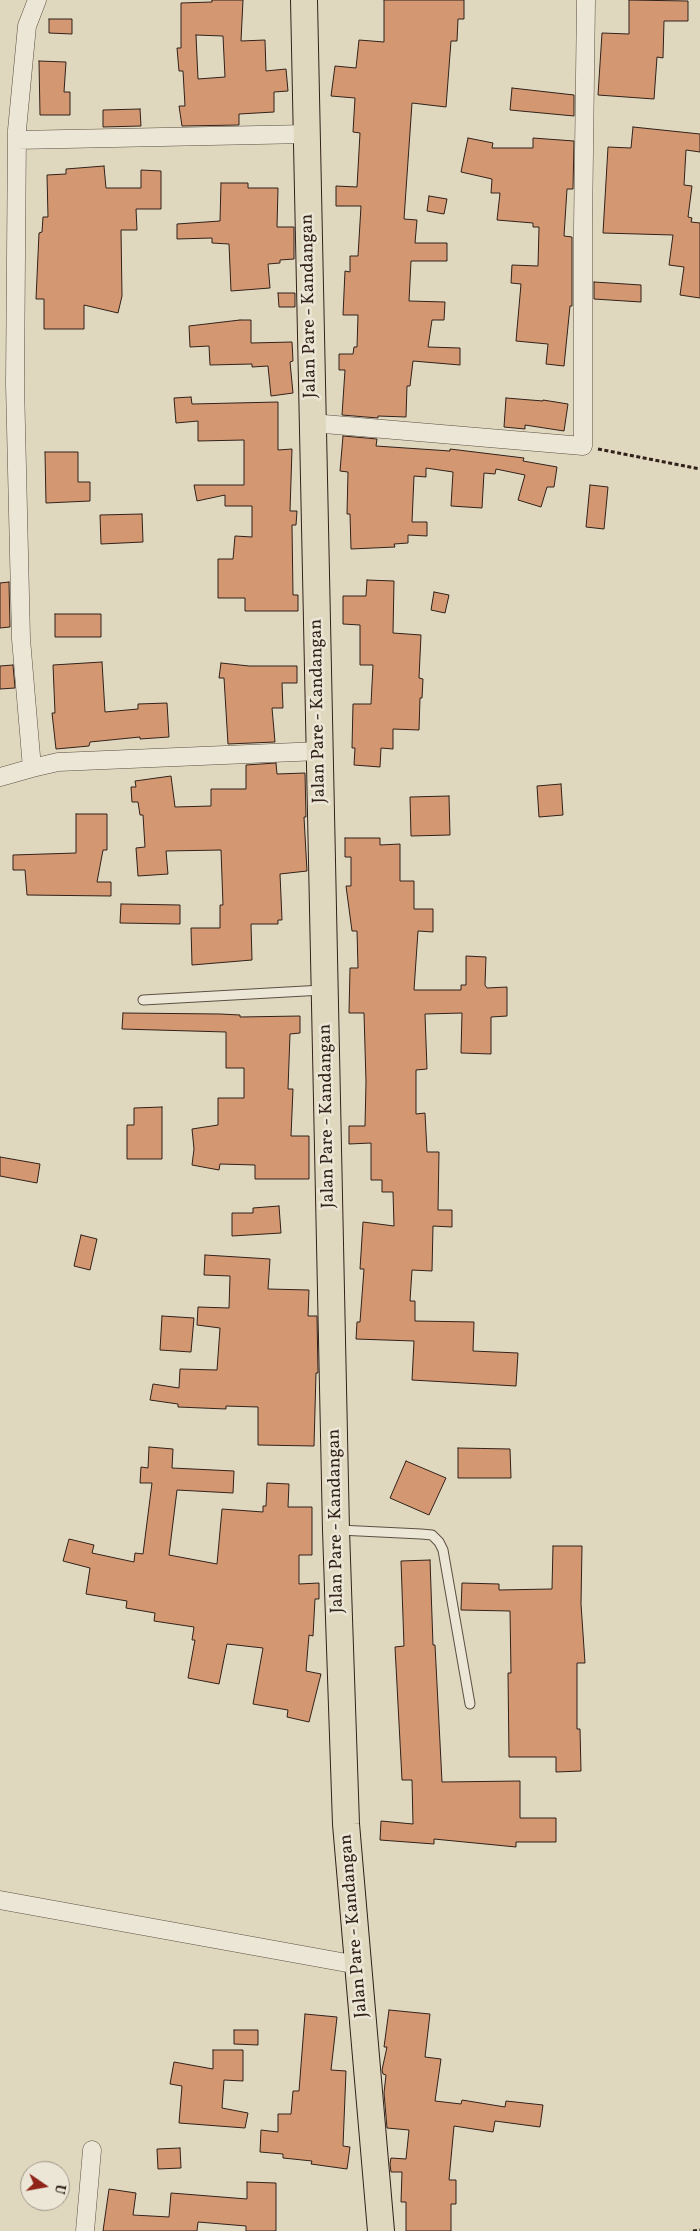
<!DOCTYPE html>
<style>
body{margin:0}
#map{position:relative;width:700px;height:2231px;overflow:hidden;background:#e0d8be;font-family:Vollkorn,serif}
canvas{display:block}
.north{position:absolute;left:20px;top:2161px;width:50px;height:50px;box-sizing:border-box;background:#ebe6d5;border:1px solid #a1978a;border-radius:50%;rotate:102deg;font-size:14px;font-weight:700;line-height:20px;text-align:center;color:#31211a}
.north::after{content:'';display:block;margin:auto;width:18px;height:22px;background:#8f2418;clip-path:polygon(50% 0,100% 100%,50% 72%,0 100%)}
</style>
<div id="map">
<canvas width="700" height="2231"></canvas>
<div class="north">U</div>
</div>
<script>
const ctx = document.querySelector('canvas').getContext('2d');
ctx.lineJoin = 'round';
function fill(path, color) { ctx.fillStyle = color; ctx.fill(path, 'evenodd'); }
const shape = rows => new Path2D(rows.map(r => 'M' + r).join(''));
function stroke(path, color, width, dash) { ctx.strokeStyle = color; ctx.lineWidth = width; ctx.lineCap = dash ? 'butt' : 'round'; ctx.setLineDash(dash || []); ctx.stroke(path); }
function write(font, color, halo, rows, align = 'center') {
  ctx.font = font + ' Vollkorn,serif'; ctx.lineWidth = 5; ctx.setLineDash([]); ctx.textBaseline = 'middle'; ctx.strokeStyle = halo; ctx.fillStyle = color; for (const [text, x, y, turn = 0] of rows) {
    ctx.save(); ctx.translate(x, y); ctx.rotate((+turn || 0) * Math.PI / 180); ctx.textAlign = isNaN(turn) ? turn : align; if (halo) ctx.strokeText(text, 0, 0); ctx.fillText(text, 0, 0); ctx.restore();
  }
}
const building = shape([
 [212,0,243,0,241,41,265,40,266,71,286,69,288,91,274,92,274,112,239,114,239,125,182,126,179,106,185,106,183,71,179,71,177,48,181,48,181,3,212,2,212,0],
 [196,35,223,36,225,77,198,79,196,35],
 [384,0,464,0,464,19,458,19,457,41,451,41,446,107,412,103,404,219,417,220,415,243,447,243,447,261,411,261,409,301,445,302,444,320,432,320,428,347,460,348,460,365,413,361,410,386,407,386,406,417,378,416,378,418,342,415,345,370,339,370,339,354,353,354,354,347,357,347,358,315,343,315,345,271,350,272,350,256,358,256,361,206,336,206,336,186,357,187,360,133,353,132,355,98,331,96,335,66,356,68,359,40,384,42,384,0],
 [629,0,688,1,688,21,664,21,663,58,657,57,654,99,598,95,602,33,629,34,629,0],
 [49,19,72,19,72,34,49,33,49,19],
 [39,61,66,62,64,92,70,92,70,115,40,115,39,61],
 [512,88,574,95,574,116,510,110,512,88],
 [140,109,141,126,103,127,103,110,140,109],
 [633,127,700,134,700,152,686,150,684,185,692,186,688,217,692,218,691,222,700,223,700,298,680,295,684,267,669,265,673,235,603,233,608,147,631,148,633,127],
 [468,138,493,143,492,148,533,148,533,138,574,141,573,189,567,189,564,236,572,237,572,306,570,306,564,366,546,364,548,344,516,341,521,284,511,283,512,265,538,266,539,227,533,227,533,223,497,220,500,193,491,193,492,179,461,172,468,138],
 [104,166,106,188,141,188,141,170,161,171,161,209,136,209,137,230,121,230,122,296,118,313,84,305,84,329,44,329,44,299,36,299,39,233,42,232,43,217,48,217,47,175,66,174,66,169,104,166],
 [221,183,248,183,248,188,278,188,277,227,294,227,294,259,280,260,280,263,268,264,270,288,231,291,229,244,212,243,212,238,177,239,177,224,220,221,221,183],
 [429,196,447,199,444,214,427,211,429,196],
 [594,282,641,285,641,302,594,299,594,282],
 [278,293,295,293,295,307,279,307,278,293],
 [240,320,251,320,251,343,292,342,293,361,290,362,293,393,271,396,268,366,252,367,252,364,210,365,209,346,190,347,189,326,240,320],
 [191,397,192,404,278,402,278,450,292,449,290,511,297,511,296,525,292,525,293,595,298,595,298,611,245,611,245,598,218,598,218,559,233,559,235,536,252,537,252,506,225,506,225,495,197,501,194,485,244,485,244,440,198,441,198,421,176,423,174,398,191,397],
 [506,398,543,401,543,400,568,404,564,431,525,425,525,429,504,427,506,398],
 [343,436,377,439,376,446,450,451,450,449,524,458,523,461,557,467,554,487,547,487,541,507,518,500,525,475,496,469,495,474,484,473,482,508,451,506,453,472,426,468,426,477,414,476,412,522,427,522,427,536,408,535,408,543,394,544,395,547,351,549,350,514,347,514,348,472,340,471,343,436],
 [45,452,78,452,78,482,90,482,90,501,46,503,45,452],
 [590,485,608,487,604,529,586,527,590,485],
 [142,514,143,542,101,544,100,515,142,514],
 [367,580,394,581,393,633,421,635,419,678,423,679,422,698,420,698,419,730,393,729,393,749,381,748,380,767,354,765,355,748,352,748,353,704,371,704,373,665,360,665,360,625,343,624,343,596,366,596,367,580],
 [9,582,10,627,0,628,0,583,9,582],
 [434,592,449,595,445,613,431,610,434,592],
 [55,614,101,614,101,637,55,637,55,614],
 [102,662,105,712,138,709,138,704,167,703,169,737,140,739,140,737,90,742,89,746,56,749,52,713,55,713,53,665,102,662],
 [221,663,249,666,297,666,297,683,282,683,283,708,272,708,275,742,228,744,224,678,219,678,221,663],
 [13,665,15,688,0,689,0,666,13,665],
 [276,763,277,774,305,773,306,817,304,817,307,871,280,874,282,920,278,920,278,924,251,924,252,960,192,965,191,928,220,928,220,905,223,905,221,850,166,851,168,874,138,876,136,848,145,847,143,815,140,815,138,802,132,802,131,787,136,787,135,781,171,776,175,807,211,806,211,789,246,789,246,765,276,763],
 [561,784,563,815,539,817,537,786,561,784],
 [449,796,450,835,411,836,410,797,449,796],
 [76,814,107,814,107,850,103,850,97,882,111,882,111,896,27,895,25,870,13,870,13,855,76,853,76,814],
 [345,838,380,838,380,845,400,844,400,881,414,881,414,909,433,909,433,932,418,931,414,990,461,990,461,985,466,985,466,956,486,957,485,985,487,988,507,987,507,1016,491,1017,491,1054,461,1053,462,1013,425,1014,427,1069,416,1070,416,1114,425,1113,427,1152,439,1152,438,1210,452,1210,452,1227,433,1226,432,1271,412,1270,410,1301,415,1301,415,1321,474,1322,473,1351,518,1353,516,1386,412,1380,414,1341,356,1339,357,1322,360,1322,364,1269,360,1269,363,1222,394,1226,393,1192,382,1192,382,1180,371,1180,371,1143,349,1144,349,1126,365,1126,366,1082,364,1013,349,1013,350,968,358,968,357,931,352,931,346,886,351,886,351,857,345,857,345,838],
 [121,904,180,905,180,924,120,923,121,904],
 [123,1013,220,1014,240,1015,240,1017,300,1016,300,1033,290,1034,288,1089,293,1089,291,1136,309,1136,309,1179,255,1179,255,1165,220,1164,219,1170,192,1165,194,1149,192,1129,218,1125,218,1098,244,1098,244,1068,226,1068,226,1032,122,1029,123,1013],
 [162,1107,162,1159,127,1159,127,1125,134,1125,134,1108,162,1107],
 [0,1157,40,1164,37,1183,0,1176,0,1157],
 [279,1206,281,1233,232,1236,232,1213,253,1213,253,1208,279,1206],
 [81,1235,97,1239,90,1270,74,1266,81,1235],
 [205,1255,270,1259,268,1289,309,1290,308,1316,317,1316,318,1373,316,1373,314,1446,258,1445,258,1407,226,1406,226,1409,178,1407,178,1404,150,1400,153,1384,179,1388,180,1369,217,1370,220,1328,197,1325,198,1307,229,1308,230,1276,204,1275,205,1255],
 [162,1316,194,1318,191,1352,160,1350,162,1316],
 [149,1447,173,1449,172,1468,234,1471,233,1493,177,1490,169,1555,217,1564,222,1509,263,1512,263,1506,266,1506,267,1483,289,1484,288,1507,312,1507,312,1555,299,1555,299,1584,319,1583,319,1599,315,1599,313,1636,309,1635,306,1671,321,1674,309,1722,287,1717,288,1710,253,1704,263,1648,227,1644,219,1684,188,1678,195,1640,192,1640,194,1627,154,1621,155,1613,126,1608,127,1601,86,1594,90,1568,63,1561,69,1539,94,1545,92,1553,134,1562,135,1553,143,1554,152,1483,140,1483,141,1467,148,1468,149,1447],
 [458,1448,510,1449,511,1478,458,1478,458,1448],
 [406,1461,446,1478,429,1515,390,1498,406,1461],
 [553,1546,582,1546,581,1604,585,1663,577,1663,577,1729,580,1729,581,1771,556,1772,556,1757,509,1757,508,1673,511,1673,510,1611,461,1610,462,1583,499,1584,499,1590,552,1589,553,1546],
 [430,1560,433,1645,435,1645,442,1782,520,1781,520,1818,556,1818,556,1842,516,1842,516,1847,434,1839,434,1844,380,1840,381,1821,413,1824,412,1780,402,1780,395,1647,404,1646,401,1561,430,1560],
 [389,2010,430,2014,425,2057,441,2059,435,2101,461,2104,462,2100,505,2107,506,2101,543,2105,540,2127,495,2121,493,2132,454,2126,449,2180,456,2180,456,2204,451,2204,451,2231,406,2231,406,2202,401,2202,402,2172,391,2172,390,2164,391,2158,406,2159,409,2130,387,2128,384,2093,386,2075,383,2074,382,2070,387,2047,384,2047,389,2010],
 [305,2014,337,2017,331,2070,346,2071,343,2146,350,2147,347,2169,311,2164,312,2161,283,2158,283,2154,260,2152,261,2130,278,2132,278,2114,291,2114,293,2091,299,2091,305,2014],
 [234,2030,258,2030,258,2045,234,2044,234,2030],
 [213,2050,243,2050,243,2081,224,2080,222,2108,248,2113,245,2128,179,2123,182,2086,170,2084,174,2062,213,2069,213,2050],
 [180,2148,181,2168,158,2169,157,2149,180,2148],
 [247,2182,276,2183,276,2231,246,2231,246,2226,198,2222,197,2231,103,2231,109,2189,136,2193,133,2215,169,2217,171,2193,247,2199,247,2182]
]);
fill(building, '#d39872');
stroke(building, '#31211a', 1);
const service = shape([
 [143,1000,323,990],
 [339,1530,421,1534,432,1535,439,1542,443,1550,470,1704]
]);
const minor = shape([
 [37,0,27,26,17,130,15,384,21,639,32,768,58,762,320,751],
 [17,140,307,134],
 [312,423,583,446,583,227,586,0],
 [0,777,32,768],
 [0,1900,358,1965],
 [85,2231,92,2150]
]);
const primary = shape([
 [304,0,336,1530,346,1824,381,2231]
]);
stroke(service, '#5d4f43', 11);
stroke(minor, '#5d4f43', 19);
stroke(primary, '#31211a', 28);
stroke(shape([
 [598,449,700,469],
 [693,2231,700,2230]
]), '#31211a', 3, [4, 2.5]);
stroke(service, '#ebe6d5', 9);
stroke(minor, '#ebe6d5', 18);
stroke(primary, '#e0d8be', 26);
write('18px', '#31211a', '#ebe6d5', [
 ["Jalan Pare - Kandangan",310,306,-91],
 ["Jalan Pare - Kandangan",319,711,-91],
 ["Jalan Pare - Kandangan",328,1116,-91],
 ["Jalan Pare - Kandangan",337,1521,-91],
 ["Jalan Pare - Kandangan",355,1926,-95]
]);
</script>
